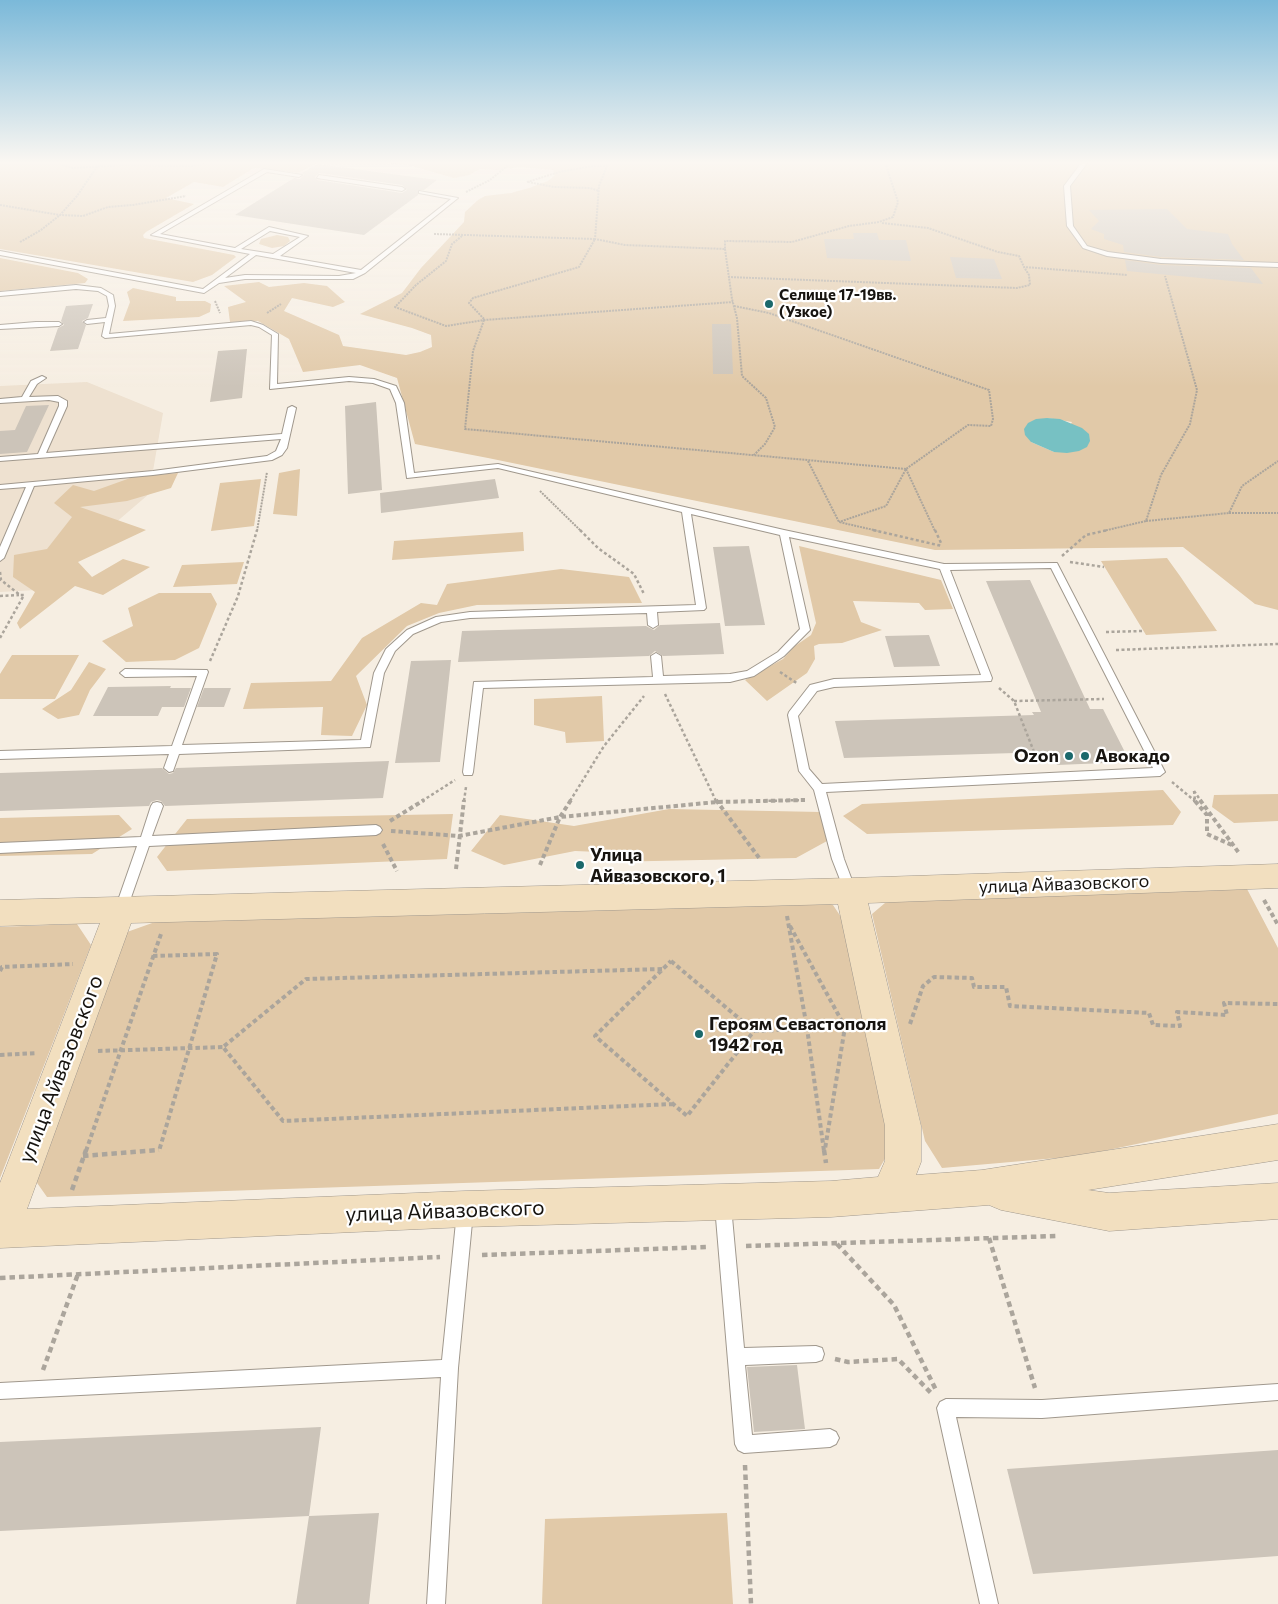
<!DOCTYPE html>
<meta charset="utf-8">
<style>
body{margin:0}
canvas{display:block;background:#f6eee2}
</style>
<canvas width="1278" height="1604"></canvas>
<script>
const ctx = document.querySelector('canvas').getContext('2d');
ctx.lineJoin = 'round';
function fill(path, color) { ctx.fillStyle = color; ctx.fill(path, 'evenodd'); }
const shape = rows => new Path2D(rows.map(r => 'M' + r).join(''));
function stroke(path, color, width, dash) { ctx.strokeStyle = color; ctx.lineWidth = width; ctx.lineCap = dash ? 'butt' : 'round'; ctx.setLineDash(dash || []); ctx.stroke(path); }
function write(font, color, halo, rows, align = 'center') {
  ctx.font = font + ' Commissioner,sans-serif'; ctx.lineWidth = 4.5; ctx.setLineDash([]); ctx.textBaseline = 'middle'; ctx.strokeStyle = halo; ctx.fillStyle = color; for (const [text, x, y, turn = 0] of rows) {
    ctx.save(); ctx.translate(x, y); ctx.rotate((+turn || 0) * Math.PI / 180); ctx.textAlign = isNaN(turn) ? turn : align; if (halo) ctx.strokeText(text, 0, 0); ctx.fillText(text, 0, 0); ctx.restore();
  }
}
fill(shape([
 [87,382,163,413,149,494,37,590,0,592,0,386]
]), '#eee1d0');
fill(shape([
 [0,162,319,162,298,173,254,168,223,187,194,182,166,198,194,204,146,232,143,235,144,238,234,255,236,257,212,275,193,282,0,249],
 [343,162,1278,162,1278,610,1255,604,1183,547,935,550,488,458,415,444,397,378,360,365,303,372,289,339,258,321,230,322,228,307,246,302,224,286,259,282,269,287,304,283,327,286,345,302,333,307,292,298,284,311,339,335,343,346,406,355,420,352,432,347,431,335,412,328,360,314,402,293,421,268,464,222,465,212,478,200,485,196,511,193,529,188,548,181,555,175,553,170,520,167,496,170,480,169,469,175,454,178,405,164],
 [1047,418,1072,422,1054,452,1031,442],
 [277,235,288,237,290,241,284,246,272,248,259,244,261,239],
 [0,258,78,273,88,279,85,283,0,291],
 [133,288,176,297,176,301,205,301,211,304,210,312,199,317,123,321,130,302,127,292],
 [300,469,297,516,273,514,279,473],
 [178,473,171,488,127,501,80,507,146,530,78,562,92,577,123,559,150,567,103,595,75,586,20,629,17,623,35,592,13,577,14,555,47,549,72,517,54,503,73,485,94,491,133,477],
 [261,479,254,526,211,531,220,483],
 [523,532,524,551,392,560,394,541],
 [799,546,941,580,953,609,925,610,919,603,853,601,861,622,882,630,842,643,819,644,814,646,815,659,807,673,767,701,745,680,783,659,795,646,811,635,816,623],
 [1167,558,1180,576,1217,631,1146,635,1101,561],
 [244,562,237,584,173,587,182,565],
 [561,569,629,577,642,603,477,605,439,613,407,626,356,676,367,705,352,736,321,735,323,707,243,709,251,683,331,681,362,638,421,603,437,605,447,584],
 [159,593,211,593,217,604,199,648,175,660,126,662,102,641,133,626,128,608],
 [12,655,79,655,55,699,0,699,0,674],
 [89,662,106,669,90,690,79,715,58,719,42,709,71,690],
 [602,696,604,741,566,743,565,732,534,725,534,699],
 [1163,790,1181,812,1173,825,867,834,843,816,862,804],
 [1278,794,1278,821,1234,823,1212,807,1214,795],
 [669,809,821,812,827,841,796,858,606,862,599,852,575,851,504,865,471,851,500,815,574,826],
 [453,814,447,859,167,871,157,857,187,819],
 [119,815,132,829,92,854,0,856,0,818],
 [1247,889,1278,948,1278,1114,1080,1156,942,1168,925,1141,872,914,885,903,902,898],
 [819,900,833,905,843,920,890,1133,889,1152,879,1169,47,1197,35,1180,127,932,155,922],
 [77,924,91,945,0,1178,0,927],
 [727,1513,733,1604,542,1604,545,1519]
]), '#e1c9a8');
fill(shape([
 [1047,418,1060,419,1082,428,1089,434,1090,441,1087,447,1079,451,1067,453,1054,452,1031,442,1025,435,1024,429,1028,423,1036,419]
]), '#77c1c3');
fill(shape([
 [317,164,437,180,424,190,418,190,418,195,364,235,235,215,294,178,300,179,304,175,302,173],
 [319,173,402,185,407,190,402,193,317,180,315,177],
 [1167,209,1187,229,1228,234,1232,244,1244,260,1161,257,1124,252,1123,245,1104,239,1104,234,1091,229,1099,221,1089,210],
 [853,233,877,233,879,240,906,240,911,261,827,258,824,239,854,239],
 [950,257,994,259,1002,279,956,278],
 [1125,260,1161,265,1251,268,1263,284,1127,271],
 [93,304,88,318,82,321,86,325,78,349,50,351,58,328,64,325,61,321,66,306],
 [712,324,731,324,733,374,713,374],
 [247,349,242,398,210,402,218,351],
 [376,402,382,490,348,494,345,406],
 [49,405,27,452,0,454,0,431,15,430,26,406],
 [495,479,499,498,381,513,380,493],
 [749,546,765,625,725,626,713,547],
 [1030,580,1090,709,1103,709,1130,762,1057,765,1050,752,844,758,835,721,1034,715,1032,712,1041,712,986,581],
 [720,623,724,654,663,656,655,651,649,656,458,662,462,631,646,626,654,630,660,625],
 [929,635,940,666,894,667,885,636],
 [451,660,440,762,395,763,411,661],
 [171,686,170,688,191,688,184,707,162,707,158,716,93,716,108,687],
 [204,688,231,688,224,707,197,707],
 [389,761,383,798,165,806,161,801,157,800,151,802,149,806,0,811,0,773,162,768,169,774,173,773,176,768],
 [797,1365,805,1429,754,1432,747,1367],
 [321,1427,309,1516,0,1531,0,1442],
 [1278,1450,1278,1556,1033,1574,1007,1469],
 [379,1513,369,1604,296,1604,309,1516]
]), '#ccc4b9');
const lane = shape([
 [1082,162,1088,162,1070,186,1073,226,1087,246,1108,252,1161,259,1278,263,1278,267,1161,263,1107,256,1083,248,1067,226,1064,186,1082,162],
 [264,169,302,175,299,177,267,172,160,234,235,248,269,227,308,236,280,256,361,270,451,199,419,193,419,191,458,198,365,273,353,279,245,279,219,283,204,293,0,255,0,251,203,289,250,254,151,235,264,169],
 [270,231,300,237,273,254,241,249,270,231],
 [256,255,356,273,339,276,245,275,225,278,256,255],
 [319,175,402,187,405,189,402,191,317,178,319,175],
 [76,285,101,288,113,295,115,306,109,334,251,321,263,325,278,334,277,384,349,377,374,379,396,386,404,403,414,473,498,464,784,530,944,564,1057,563,1165,772,1160,776,826,792,844,859,856,891,854,895,850,896,846,895,832,859,814,790,799,771,788,715,789,712,810,685,834,679,981,675,940,569,789,537,810,630,784,656,754,676,730,682,483,688,473,772,472,775,464,775,463,772,474,682,653,677,651,656,656,653,661,656,663,676,730,674,747,671,778,652,800,629,780,535,691,514,706,608,704,610,657,612,658,625,653,628,648,625,647,613,470,618,441,622,413,634,395,651,384,673,370,747,179,754,173,771,169,772,164,768,169,754,0,759,0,751,172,746,197,676,125,677,120,673,125,669,207,670,208,672,182,745,361,740,374,673,386,649,407,630,436,617,470,612,696,605,682,512,498,468,407,478,396,403,390,389,373,383,349,381,270,389,272,335,259,327,251,325,105,338,102,336,105,322,87,324,84,322,87,320,106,318,109,306,107,296,98,291,76,289,0,296,0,292,76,285],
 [1051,568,1153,768,822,784,809,769,798,716,817,691,834,687,991,681,992,678,950,570,1051,568],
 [36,322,59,322,62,324,59,326,0,329,0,325,36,322],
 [42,376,46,378,37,384,29,397,58,396,67,401,67,406,46,453,282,434,288,408,292,406,296,408,287,448,282,455,272,460,153,475,34,486,4,558,0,561,0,547,26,487,0,489,0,485,153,471,267,456,276,451,281,439,0,461,0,457,38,454,59,406,59,402,49,400,0,403,0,399,22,397,31,381,42,376],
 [157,802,161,803,163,806,152,836,376,825,380,827,382,830,380,833,376,835,149,846,127,909,125,913,121,914,117,913,115,909,137,846,0,853,0,843,141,837,151,806,153,803,157,802],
 [723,1198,728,1201,731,1206,744,1348,816,1346,822,1348,824,1354,822,1360,816,1362,745,1365,752,1435,830,1429,836,1432,839,1438,836,1444,830,1447,744,1453,738,1450,735,1444,715,1206,718,1201,723,1198],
 [465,1204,470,1207,473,1212,458,1368,445,1604,427,1604,441,1377,0,1399,0,1383,442,1360,457,1212,460,1207,465,1204],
 [1278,1384,1278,1400,1042,1418,956,1417,998,1604,980,1604,937,1408,940,1402,946,1399,1042,1400,1278,1384]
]);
const secondary = shape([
 [1278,864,1278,888,868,903,921,1126,921,1162,916,1175,982,1170,1278,1124,1278,1160,1088,1190,1109,1193,1278,1183,1278,1219,1109,1231,1001,1210,989,1205,831,1217,465,1227,0,1248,0,1183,100,923,0,926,0,900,850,878,1278,864],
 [838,904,885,1126,885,1161,878,1177,831,1181,465,1191,27,1209,131,923,838,904]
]);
stroke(lane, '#a0988d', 2);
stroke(secondary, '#a0988d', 1);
stroke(shape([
 [42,162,54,162,73,168,124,165,192,166,213,162],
 [613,162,607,166,599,186,595,239,625,245,725,249,725,241,792,242,849,226,879,222,893,217,898,202,885,162],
 [527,182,559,172,593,166,607,166],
 [528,182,554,187,590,188,599,191],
 [466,192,490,180,512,162],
 [0,205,60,215,83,216,108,207,133,205,186,196],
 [882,223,928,228,998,252,1019,256,1024,267],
 [434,234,595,239],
 [462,236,452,244,446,261,416,285,395,307,446,326,484,320,733,302],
 [20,242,41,230,60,215,77,196,96,168,103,162],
 [725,249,732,299,737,318,742,376,766,398,775,427,765,444,754,455],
 [728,277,1017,288,1030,285,1029,275,1024,267,1127,275],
 [215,301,220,313],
 [734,306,769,313,989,390,993,419,991,426,968,425,906,469,886,506,839,522],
 [267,313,281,304],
 [484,319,469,303,473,298,579,267,595,239],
 [484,320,473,351,465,429,906,469],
 [808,461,839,522,878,531],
 [906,469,935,531],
 [540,491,581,531],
 [1229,513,1278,513],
 [1146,521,1229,513,1242,486,1278,461],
 [257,531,267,472],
 [1103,531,1146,521,1161,475,1190,424,1197,390,1165,276]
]), '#aba59c', 2, [2, 1]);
stroke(shape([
 [580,530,598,548,634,574,644,594],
 [873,530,942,546],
 [935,530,942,545],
 [1062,556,1086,535,1108,530],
 [1070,562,1104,567],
 [0,572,1,580,20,595,24,595,0,638],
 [0,596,19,595],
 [1106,632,1143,631],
 [1116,650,1278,644],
 [210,661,238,596,257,530],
 [780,672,798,684],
 [999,688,1014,701,1038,762],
 [665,694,716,801],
 [1014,701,1104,699],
 [1172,782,1195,801],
 [1194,791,1195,801],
 [1194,791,1201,801],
 [422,801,455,780],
 [464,801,466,787],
 [570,801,604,746,644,696],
 [763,801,805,800]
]), '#aba59c', 2.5, [3, 2.5]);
stroke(shape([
 [716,800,760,859],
 [1193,800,1195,800],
 [1200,800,1239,853],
 [1195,801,1207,815,1207,834,1234,846],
 [390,821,424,800],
 [391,831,459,836,560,817,717,802,805,800],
 [383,844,397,871],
 [540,865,560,817,571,800],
 [456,869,464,800],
 [1264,900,1278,925],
 [787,916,807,1028,824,1151],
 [790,926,845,1027,825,1149],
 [153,956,217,954,159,1151],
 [671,961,754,1031,687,1116,595,1036,671,961],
 [662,969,306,979,223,1047,283,1121,673,1104],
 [0,971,2,967,73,964],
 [910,1024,923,986,934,977,972,978,974,987,1006,987,1010,1006,1149,1013,1153,1025,1180,1026,1177,1012,1227,1015,1224,1003,1278,1004],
 [754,1031,851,1027],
 [98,1051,223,1047],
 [0,1055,37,1053],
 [86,1151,161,934]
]), '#aba59c', 4, [4.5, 3]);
stroke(shape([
 [824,1150,826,1163],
 [83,1156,159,1150],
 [72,1190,86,1150],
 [989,1238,1035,1388],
 [837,1244,894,1305,937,1392],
 [746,1246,1057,1236],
 [482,1255,708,1247],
 [0,1278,440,1257],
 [835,1359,848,1362,898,1359,933,1395],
 [43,1370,78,1274],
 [745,1465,751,1604]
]), '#aba59c', 4.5, [5.5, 4]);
fill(lane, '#fff');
fill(secondary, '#f2dfbf');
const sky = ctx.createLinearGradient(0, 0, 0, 387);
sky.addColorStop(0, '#7bb9d9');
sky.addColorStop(0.42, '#fbf7f2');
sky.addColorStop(1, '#fbf7f200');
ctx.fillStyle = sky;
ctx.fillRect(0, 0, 1278, 387);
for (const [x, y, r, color] of [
 [769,304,5,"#1a686b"],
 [1069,756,5,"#1a686b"],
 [1085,756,5,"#1a686b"],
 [580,865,5,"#1a686b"],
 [699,1034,5,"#1a686b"]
]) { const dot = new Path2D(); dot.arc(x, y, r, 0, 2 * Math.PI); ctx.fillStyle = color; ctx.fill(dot); stroke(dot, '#fff', 2); }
write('bold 15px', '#171410', '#fff', [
 ["Селище 17-19вв.",779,295],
 ["(Узкое)",779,312]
], 'left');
write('bold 18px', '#171410', '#fff', [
 ["Ozon",1059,756,"right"],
 ["Авокадо",1095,756],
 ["Улица",590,855],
 ["Айвазовского, 1",590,876],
 ["Героям Севастополя",709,1024],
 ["1942 год",709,1045]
], 'left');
write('18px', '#171410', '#fff', [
 ["улица Айвазовского",1064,884,-2]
]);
write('21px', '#171410', '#fff', [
 ["улица Айвазовского",61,1069,-69],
 ["улица Айвазовского",445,1211,-2]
]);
</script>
